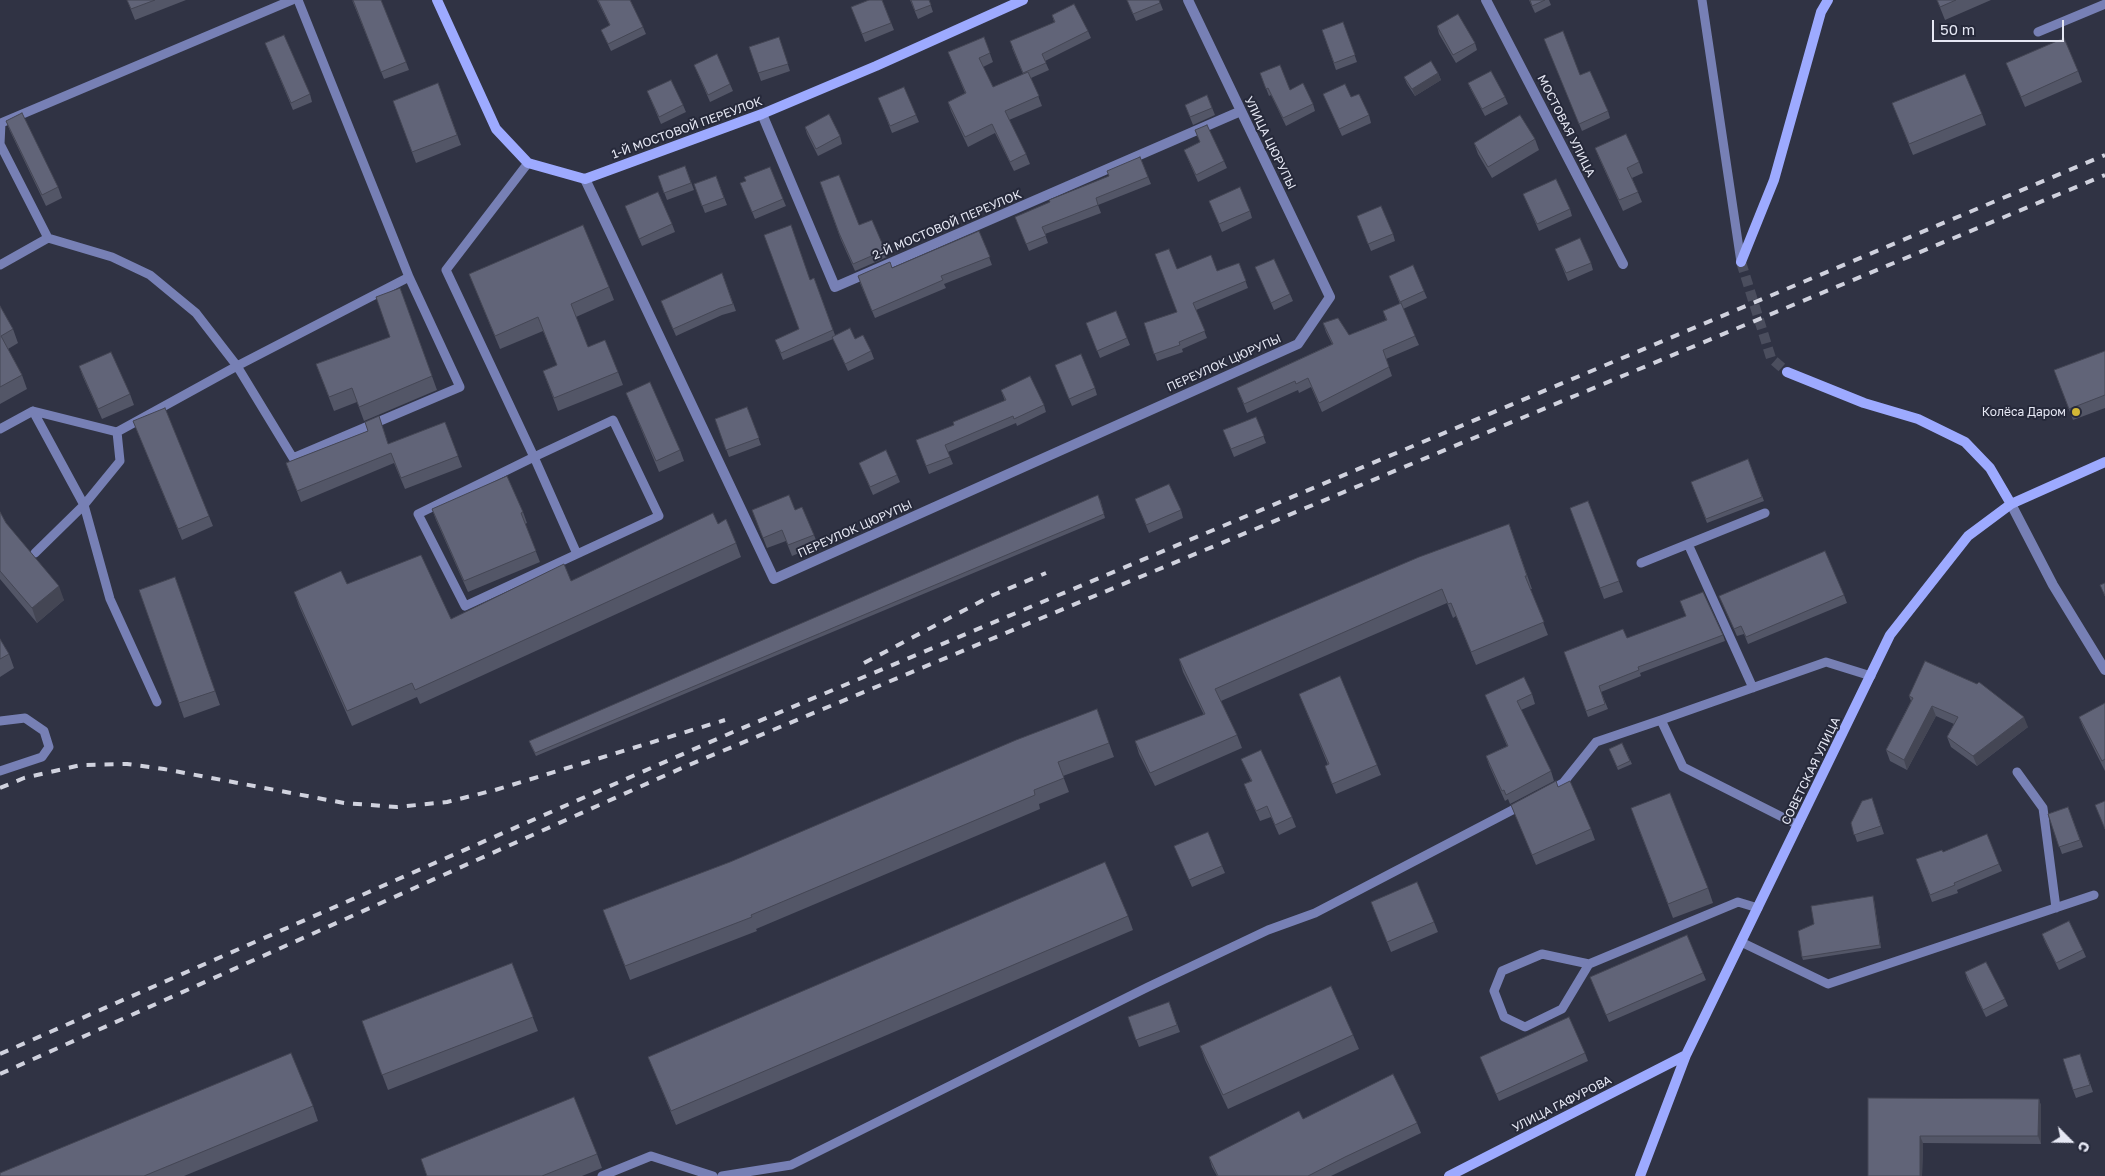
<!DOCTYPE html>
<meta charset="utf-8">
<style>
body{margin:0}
#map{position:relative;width:2105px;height:1176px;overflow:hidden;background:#303344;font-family:"Golos Text",sans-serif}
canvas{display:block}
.north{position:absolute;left:2045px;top:1116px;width:50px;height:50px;-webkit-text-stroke:4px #26293a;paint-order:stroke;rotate:113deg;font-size:14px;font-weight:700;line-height:20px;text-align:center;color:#e6e8f4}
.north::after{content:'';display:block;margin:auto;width:18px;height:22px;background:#e6e8f4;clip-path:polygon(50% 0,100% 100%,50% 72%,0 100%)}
.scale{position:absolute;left:1932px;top:20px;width:132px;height:22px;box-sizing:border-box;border:2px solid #e6e8f4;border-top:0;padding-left:6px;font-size:15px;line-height:18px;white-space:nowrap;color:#e6e8f4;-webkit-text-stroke:4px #26293a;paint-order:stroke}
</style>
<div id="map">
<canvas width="2105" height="1176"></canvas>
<div class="north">С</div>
<div class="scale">50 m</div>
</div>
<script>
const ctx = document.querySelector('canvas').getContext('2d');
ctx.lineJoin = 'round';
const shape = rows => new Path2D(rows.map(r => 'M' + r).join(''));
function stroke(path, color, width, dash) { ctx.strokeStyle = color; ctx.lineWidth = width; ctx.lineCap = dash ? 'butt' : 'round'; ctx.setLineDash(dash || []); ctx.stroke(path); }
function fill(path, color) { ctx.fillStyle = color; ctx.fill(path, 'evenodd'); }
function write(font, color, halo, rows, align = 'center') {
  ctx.font = font + ' "Golos Text",sans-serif'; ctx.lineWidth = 4; ctx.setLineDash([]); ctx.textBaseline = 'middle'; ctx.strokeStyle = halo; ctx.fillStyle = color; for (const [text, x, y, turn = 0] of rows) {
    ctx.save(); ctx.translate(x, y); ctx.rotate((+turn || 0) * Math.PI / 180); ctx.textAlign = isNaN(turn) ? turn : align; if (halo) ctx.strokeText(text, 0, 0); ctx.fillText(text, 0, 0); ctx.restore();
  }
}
stroke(shape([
 [1741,262,1771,358,1787,372]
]), '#4b4e5e', 10, [10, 5]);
stroke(shape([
 [1702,0,1741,262],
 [2038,32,2105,4],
 [0,144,48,238,112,257,150,275,196,313,237,366,293,458,460,387,409,277],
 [0,144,1,123,292,0],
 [528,163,446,270,534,457,613,420,659,516,465,606,418,514,534,457,577,554],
 [0,265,48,238],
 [33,411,84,505,35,553],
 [0,429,33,411,117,432,237,366,409,277,298,0],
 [117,432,120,461,84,505,110,599,157,702],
 [1688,544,1765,513],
 [1641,563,1688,544,1753,688],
 [0,721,25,718,44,731,49,747,42,757,0,771],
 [2017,772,2043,808,2056,908],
 [1549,791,1563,783,1596,742,1661,720],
 [1798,825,1683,767,1661,720,1826,662,1871,676],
 [1741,942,1828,984,2094,895],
 [1589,964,1562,1009,1525,1027,1504,1017,1494,991,1502,971,1542,954,1589,964,1738,902,1758,908],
 [602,1176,651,1156,713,1176],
 [722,1176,791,1165,1148,987,1268,930,1315,913,1522,805]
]), '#7780b5', 9);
stroke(shape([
 [1486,0,1623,264],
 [762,114,835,287,1241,111],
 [585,179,774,579,1298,344,1330,297,1188,0],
 [2011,504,2053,585,2105,670]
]), '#7780b5', 10);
stroke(shape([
 [437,0,496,129,528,163,585,179,762,114,876,66,1023,0],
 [1741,262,1774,180,1821,12,1828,0],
 [1787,372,1864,403,1918,419,1965,442,1990,468,2011,504],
 [1449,1176,1686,1055],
 [1640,1176,1686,1055,1890,635,1968,536,2011,504,2105,462]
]), '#9daaff', 10);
stroke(shape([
 [864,663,993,595,1046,573],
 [0,788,24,778,81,765,127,764,164,769,344,803,397,807,447,802,495,790,725,720],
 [0,1054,733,732,2105,155],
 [0,1074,684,767,2105,175]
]), '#d0d2de', 4, [9, 9]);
fill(shape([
 [127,0,186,0,135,20],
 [352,0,406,62,409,70,384,79],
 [597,0,630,0,643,27,646,34,611,51,601,30,610,26],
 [882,0,894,30,865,42,854,14],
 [910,0,929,0,933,12,918,19],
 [1127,0,1159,0,1163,10,1136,21],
 [1529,0,1549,0,1551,5,1535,13],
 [1937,0,1991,0,1945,20],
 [1052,15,1088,31,1091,38,1045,61,1049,70,1031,78,1042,106,1009,120,1026,154,1030,164,1014,171,995,133,968,147,951,111,948,102,965,93,948,52,984,37,993,62,983,67,993,87,1023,74,1012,48,1054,22],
 [1343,22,1357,62,1336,70,1322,30],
 [1437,26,1475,43,1477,50,1456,63,1439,34],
 [779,37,790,71,761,81,749,47],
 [265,43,310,94,312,102,293,110],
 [1547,46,1580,75,1608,111,1610,118,1582,131],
 [2006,63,2078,71,2082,82,2025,107],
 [694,65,730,84,733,91,710,102],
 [1260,73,1313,104,1315,111,1286,126,1271,95,1269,96],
 [1438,73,1441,80,1415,96,1407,84,1404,77],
 [438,83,461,145,416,163,393,101],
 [1468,83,1505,97,1508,104,1485,116,1471,90],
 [647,91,683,105,686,112,661,124],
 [1323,94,1369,115,1371,123,1342,136],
 [1207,95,1215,115,1193,125,1185,105],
 [1892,103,1982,114,1986,125,1913,155],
 [881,105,916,115,919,122,892,133],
 [6,121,58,187,62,198,46,206,10,131],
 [805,127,840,136,842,144,818,156,807,134],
 [1195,130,1224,161,1227,168,1198,182,1184,150,1200,142],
 [1535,139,1539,150,1492,178,1478,154,1474,143],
 [1595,148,1639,162,1643,173,1632,178,1642,202,1623,211,1599,158],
 [1140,157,1151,184,1098,205,1101,213,1045,234,1048,243,1029,251,1015,217,1050,202,1109,176],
 [685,166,694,190,667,200,658,176],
 [716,176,727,205,705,213,694,184],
 [820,182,859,225,885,250,887,257,855,271,841,240],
 [740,183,783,199,786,206,755,219],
 [1523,194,1570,209,1572,216,1539,231],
 [1209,201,1250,211,1252,218,1222,232],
 [625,206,672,224,675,232,642,246],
 [1357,216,1393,234,1395,241,1371,251],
 [979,231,992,265,944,284,946,288,875,318,860,283,892,268],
 [1555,249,1591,263,1593,270,1568,281],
 [1239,263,1248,288,1196,310,1207,338,1182,349,1183,352,1157,361,1144,323,1177,312,1177,269,1217,271],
 [1255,267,1290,294,1293,301,1274,310],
 [722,273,736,311,722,315,676,336,661,301],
 [469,274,609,287,614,300,576,317,588,347,618,372,623,385,558,411,543,371,557,365,543,331,500,349],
 [1389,276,1424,291,1427,298,1403,309,1419,345,1386,359,1392,376,1322,412,1311,387,1299,393,1298,390,1247,413,1237,388,1332,344,1326,332,1323,323,1349,335,1386,320,1383,311,1400,304],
 [814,278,835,335,855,339,871,351,874,359,848,371,833,339,783,360,775,340,799,329,810,280],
 [400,288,437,390,364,421,357,402,334,411,316,364,390,337],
 [0,306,13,329,18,343,8,349,22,375,27,389,0,404],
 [1116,311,1130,345,1100,358,1086,323],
 [2105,351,2105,408,2073,420,2054,370],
 [1055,365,1095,388,1097,395,1072,406],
 [79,366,130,394,134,405,102,419,83,377],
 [1001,390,1044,405,1046,412,1017,426,1016,423,948,452,953,464,929,474,916,440,954,425,1005,401],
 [626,393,680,450,684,461,659,472],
 [747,407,761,445,729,457,715,419],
 [379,416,388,444,445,422,462,467,405,489,394,463,301,502,286,463,368,431],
 [1256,417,1266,443,1234,457,1223,430],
 [133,421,209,516,213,526,182,540],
 [1748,459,1764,501,1707,523,1691,482],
 [859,463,897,475,900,482,873,495],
 [1100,499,1105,518,536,756,530,744],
 [1135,499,1181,510,1183,518,1149,533],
 [1588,501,1623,592,1604,599,1570,508],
 [432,509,523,512,527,523,525,524,540,562,468,592,436,520],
 [752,510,795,510,814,535,818,545,792,556,786,541,767,548],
 [0,512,6,523,64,600,37,623,0,579],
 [718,524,736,543,741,557,420,704,417,697,352,726,299,606,294,592,347,584,451,619,571,581],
 [1509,524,1532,589,1530,589,1548,635,1476,665,1456,616,1453,618,1447,603,1221,701,1237,735,1242,748,1155,786,1139,754,1135,741,1204,715,1183,672,1179,659],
 [175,577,220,705,184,718,139,590],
 [1844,595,1847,603,1748,644,1744,634,1737,636,1719,596],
 [1723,635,1725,641,1640,673,1641,676,1601,692,1608,709,1588,717,1564,652,1627,638],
 [0,639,9,654,14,668,0,677],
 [1299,694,1377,765,1381,775,1336,794,1325,766,1328,765],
 [1532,694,1535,704,1521,710,1551,771,1554,781,1510,804,1508,799,1505,801,1489,765,1486,756,1507,746,1485,695],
 [1909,696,2028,727,1977,766,1951,747,1947,737,1954,724,1936,716,1907,770,1890,761,1886,750,1911,701],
 [2105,703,2105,771,2083,727,2079,717],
 [1097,709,1114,757,1063,776,1069,792,1039,804,1040,809,756,929,757,931,630,980,603,910,730,862],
 [1622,743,1632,764,1618,770,1609,749],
 [1241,759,1292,817,1296,827,1279,835,1271,817,1260,821,1248,795,1244,784,1251,781],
 [1558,787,1591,829,1595,840,1536,865,1511,805],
 [1872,798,1884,834,1857,842,1851,823],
 [2068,807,2083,847,2062,854,2048,814],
 [1636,822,1708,888,1713,903,1673,918],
 [1174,846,1222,866,1225,873,1192,887],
 [1943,852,1999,864,2002,871,1957,890,1958,893,1932,902,1916,859],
 [1874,900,1881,948,1803,960,1802,957],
 [1371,902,1434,922,1438,932,1391,952],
 [1128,916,1133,930,676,1125,648,1057],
 [2042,934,2083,950,2086,957,2059,970,2045,942],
 [512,963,538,1031,388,1090,362,1021],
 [1965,972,2005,999,2008,1006,1986,1017,1967,979],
 [1703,973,1706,980,1609,1022,1590,977],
 [1169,1002,1180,1032,1139,1047,1128,1017],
 [1353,1035,1359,1049,1228,1109,1205,1060,1200,1046],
 [1585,1053,1588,1061,1499,1101,1480,1057],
 [2080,1054,2093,1092,2076,1098,2073,1090],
 [1868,1098,2039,1099,2041,1106,2041,1144,1923,1143,1922,1176,1868,1176],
 [313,1106,318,1121,184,1176,0,1176],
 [1303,1119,1417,1123,1421,1133,1331,1176,1217,1176,1212,1167,1209,1157],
 [597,1154,602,1168,582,1176,427,1176,421,1159]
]), '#535667');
fill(shape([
 [1438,73,1441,80,1415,96,1412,89],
 [59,586,64,600,37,623,32,608],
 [1932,706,1936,716,1907,770,1904,760],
 [2024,717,2028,727,1977,766,1973,756],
 [1873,896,1874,900,1881,948,1880,945],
 [2039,1099,2041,1106,2041,1144,2038,1136],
 [1920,1136,1923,1143,1922,1176,1920,1176]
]), '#444654');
const building = shape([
 [127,0,155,0,131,9,127,0],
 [353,0,381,0,406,62,381,72,353,0],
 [598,0,630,0,643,27,608,44,601,30,610,25,598,0],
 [869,0,882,0,891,23,862,34,851,7,869,0],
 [911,0,929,0,931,5,915,11,911,0],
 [1127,0,1159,0,1160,3,1133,14,1127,0],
 [1530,0,1545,0,1532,6,1530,0],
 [1937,0,1956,0,1940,7,1937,0],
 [1074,4,1088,31,1042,54,1046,63,1023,73,1010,41,1055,22,1052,15,1074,4],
 [1458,14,1475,43,1453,55,1437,26,1458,14],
 [1343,22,1355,55,1334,63,1322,30,1343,22],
 [1563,31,1580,75,1590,71,1608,111,1579,124,1544,39,1563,31],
 [284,35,310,94,291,103,265,43,284,35],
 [779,37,788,64,758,73,749,47,779,37],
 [984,37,990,53,979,58,993,87,1028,72,1039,96,1005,111,1026,154,1010,162,992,124,965,137,948,102,966,93,948,52,984,37],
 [2064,38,2078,71,2021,97,2006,63,2064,38],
 [717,54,730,84,708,95,694,65,717,54],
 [1431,61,1438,73,1412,89,1404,77,1431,61],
 [1280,65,1290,90,1303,83,1313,104,1283,118,1268,88,1266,89,1260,73,1280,65],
 [1491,71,1505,97,1482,109,1468,83,1491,71],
 [1965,74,1982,114,1909,144,1892,103,1965,74],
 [671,80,683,105,659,117,647,91,671,80],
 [438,83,457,135,412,152,393,101,438,83],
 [1345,84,1351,97,1359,94,1369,115,1339,129,1323,94,1345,84],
 [904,87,916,115,890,126,878,98,904,87],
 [1207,95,1212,108,1190,117,1185,105,1207,95],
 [22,113,58,187,42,195,6,121,22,113],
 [829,114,840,136,816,149,805,127,829,114],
 [1520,115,1535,139,1488,167,1474,143,1520,115],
 [1207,125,1224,161,1196,175,1184,150,1200,142,1195,130,1207,125],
 [1626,134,1639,162,1627,168,1638,192,1619,200,1595,148,1626,134],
 [1140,157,1148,177,1096,198,1098,205,1042,227,1046,236,1026,244,1015,217,1050,202,1049,200,1109,176,1107,171,1140,157],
 [685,166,691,183,664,193,658,176,685,166],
 [770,167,783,199,752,212,740,183,746,181,744,177,770,167],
 [839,175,859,225,872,220,885,250,853,264,839,233,820,182,839,175],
 [716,176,724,198,702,206,694,184,716,176],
 [1556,179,1570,209,1537,224,1523,194,1556,179],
 [1240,187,1250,211,1219,224,1209,201,1240,187],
 [658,192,672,224,639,239,625,206,658,192],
 [1381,206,1393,234,1368,244,1357,216,1381,206],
 [583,225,609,287,571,304,588,347,605,340,618,372,554,398,543,371,557,365,538,317,495,336,469,274,583,225],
 [791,225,810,280,814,278,833,330,781,353,775,340,799,329,764,235,791,225],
 [979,231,990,257,941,276,943,280,872,311,858,276,890,262,892,268,979,231],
 [1580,238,1591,263,1566,273,1555,249,1580,238],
 [1169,249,1177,269,1211,255,1217,271,1239,263,1246,281,1193,303,1205,331,1179,342,1180,345,1154,354,1144,323,1177,312,1155,254,1169,249],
 [1274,259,1290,294,1271,303,1255,267,1274,259],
 [1413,265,1424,291,1400,302,1389,276,1413,265],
 [722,273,733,304,720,308,673,329,661,301,722,273],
 [400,288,432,376,359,407,352,388,329,397,316,364,390,337,376,297,400,288],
 [1401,303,1415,336,1383,350,1389,367,1319,403,1308,378,1296,384,1295,381,1244,404,1237,388,1333,344,1323,323,1338,318,1349,335,1387,320,1383,311,1401,303],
 [0,306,13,329,1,336,22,375,0,387,0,306],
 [1116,311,1127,338,1097,351,1086,323,1116,311],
 [850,328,855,339,863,335,871,351,845,364,832,337,850,328],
 [2105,351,2105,395,2069,409,2054,370,2105,351],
 [111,352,130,394,98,409,79,366,111,352],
 [1081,354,1095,388,1069,399,1055,365,1081,354],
 [1030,376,1044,405,1014,419,1013,416,945,445,950,457,926,466,916,440,954,425,953,422,1006,400,1001,390,1030,376],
 [650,382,680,450,656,461,626,393,650,382],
 [747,407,759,438,726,450,715,419,747,407],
 [165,408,209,516,178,529,133,421,165,408],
 [379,416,388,444,445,422,458,456,401,478,391,453,297,491,286,463,368,431,365,422,379,416],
 [1256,417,1264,436,1231,449,1223,430,1256,417],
 [886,450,897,475,870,487,859,463,886,450],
 [1748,459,1762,497,1706,519,1691,482,1748,459],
 [507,476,523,512,521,513,536,551,464,581,432,509,507,476],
 [1169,484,1181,510,1146,525,1135,499,1169,484],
 [789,495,795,510,802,507,814,535,788,545,782,530,763,538,752,510,789,495],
 [1098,495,1104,514,535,753,529,741,1098,495],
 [1588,501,1619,581,1600,588,1570,508,1588,501],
 [0,512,6,523,59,586,32,608,0,571,0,512],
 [713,513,718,524,726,519,736,543,415,690,412,683,347,711,294,592,341,571,347,584,421,555,451,619,564,564,571,581,713,513],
 [1509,524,1527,576,1525,576,1544,622,1471,652,1451,603,1448,604,1442,589,1215,689,1237,735,1150,773,1135,741,1205,714,1179,659,1419,557,1509,524],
 [1825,551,1844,595,1746,637,1741,626,1734,629,1719,596,1825,551],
 [175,577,215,691,179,703,139,590,175,577],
 [2105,583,2105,596,2100,585,2105,583],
 [1703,592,1723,635,1638,667,1639,670,1599,686,1605,704,1586,711,1564,652,1623,629,1627,638,1686,616,1680,601,1703,592],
 [0,639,9,654,0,659,0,639],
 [1925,661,1977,684,1979,682,2024,717,1973,756,1947,737,1958,717,1932,706,1904,760,1886,750,1913,698,1909,696,1925,661],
 [1340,676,1377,765,1332,784,1325,766,1329,764,1299,694,1340,676],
 [1524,677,1532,694,1517,701,1551,771,1506,795,1504,790,1502,791,1486,756,1508,746,1485,695,1524,677],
 [2105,703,2105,759,2102,761,2079,717,2105,703],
 [1097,709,1109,743,1058,762,1064,778,1034,790,1035,795,751,915,752,917,625,966,603,910,730,862,1016,740,1097,709],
 [1622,743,1630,761,1617,767,1609,749,1622,743],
 [1261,750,1292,817,1275,825,1267,806,1256,811,1244,784,1252,781,1241,759,1261,750],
 [1556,781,1558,787,1570,781,1591,829,1532,855,1511,805,1556,781],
 [1670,793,1708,888,1668,904,1631,808,1670,793],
 [1872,798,1881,826,1854,835,1851,823,1862,801,1872,798],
 [2105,801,2105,829,2095,805,2105,801],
 [2068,807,2080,840,2059,847,2048,814,2068,807],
 [1208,832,1222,866,1189,880,1174,846,1208,832],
 [1987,834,1999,864,1954,883,1955,885,1930,895,1916,859,1942,850,1943,852,1987,834],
 [1105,862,1128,916,671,1111,648,1057,1105,862],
 [1417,882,1434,922,1387,942,1371,902,1417,882],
 [1873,896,1880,945,1802,957,1798,931,1814,924,1811,906,1873,896],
 [2069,921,2083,950,2056,963,2042,934,2069,921],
 [1687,935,1703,973,1606,1015,1590,977,1687,935],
 [1986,962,2005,999,1983,1010,1965,972,1986,962],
 [512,963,533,1017,382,1075,362,1021,512,963],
 [1331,986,1353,1035,1223,1095,1200,1046,1331,986],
 [1169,1002,1177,1025,1136,1040,1128,1017,1169,1002],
 [1569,1017,1585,1053,1496,1094,1480,1057,1569,1017],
 [291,1053,313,1106,144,1176,0,1176,0,1173,291,1053],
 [2080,1054,2090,1085,2073,1090,2063,1059,2080,1054],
 [1393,1074,1417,1123,1345,1157,1308,1176,1218,1176,1209,1157,1299,1111,1303,1119,1393,1074],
 [574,1097,597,1154,542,1176,427,1176,421,1159,574,1097],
 [1868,1098,2039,1099,2038,1136,1920,1136,1920,1176,1868,1176,1868,1098]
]);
fill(building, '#616478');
stroke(building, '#444654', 1);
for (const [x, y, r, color] of [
 [2076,412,5,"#d2b735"]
]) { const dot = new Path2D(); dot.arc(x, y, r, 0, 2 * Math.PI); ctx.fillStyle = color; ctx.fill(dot); stroke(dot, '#26293a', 2); }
write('12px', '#e6e8f4', '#26293a', [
 ["МОСТОВАЯ УЛИЦА",1566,126,63],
 ["1-Й МОСТОВОЙ ПЕРЕУЛОК",687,128,-20],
 ["УЛИЦА ЦЮРУПЫ",1270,143,64],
 ["2-Й МОСТОВОЙ ПЕРЕУЛОК",947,225,-23],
 ["ПЕРЕУЛОК ЦЮРУПЫ",1224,363,-24],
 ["ПЕРЕУЛОК ЦЮРУПЫ",855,529,-24],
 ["СОВЕТСКАЯ УЛИЦА",1811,771,-64],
 ["УЛИЦА ГАФУРОВА",1562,1104,-27]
]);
write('12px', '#e6e8f4', '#26293a', [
 ["Колёса Даром",2066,412]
], 'right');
</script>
